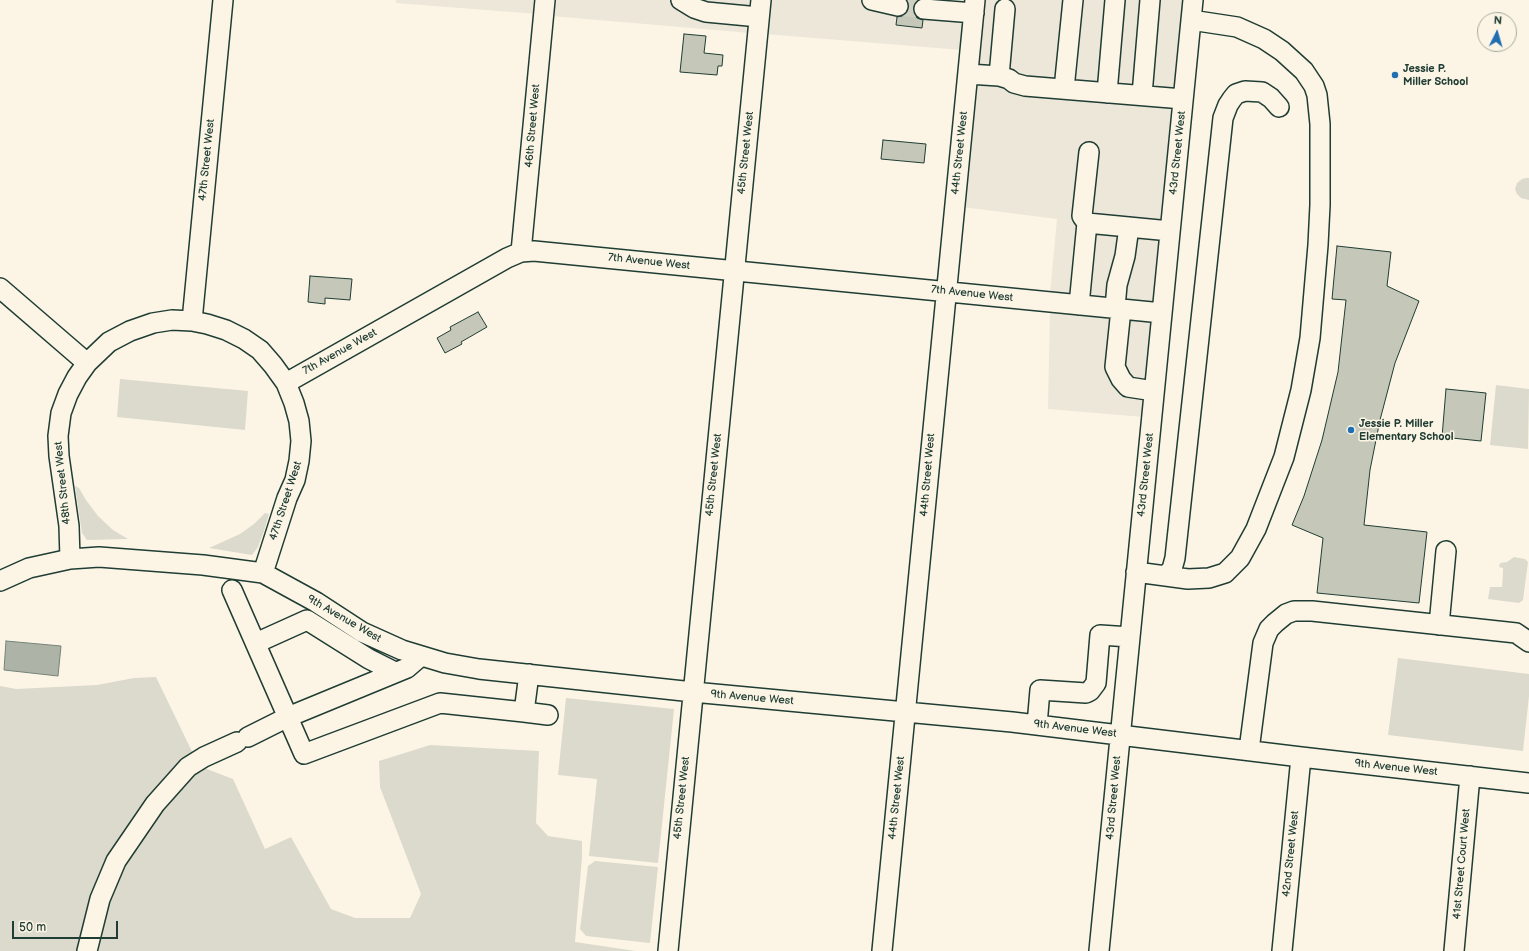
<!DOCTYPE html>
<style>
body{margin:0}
#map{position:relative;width:1529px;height:951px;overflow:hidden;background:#fcf5e5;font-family:"Balsamiq Sans",sans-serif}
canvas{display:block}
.north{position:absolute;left:1477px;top:12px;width:40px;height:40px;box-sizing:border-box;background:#fcf5e5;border:1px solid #a4ab9e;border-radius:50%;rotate:5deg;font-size:11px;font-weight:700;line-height:16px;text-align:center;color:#1f3d34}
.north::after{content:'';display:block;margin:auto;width:14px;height:18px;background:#1f6fb2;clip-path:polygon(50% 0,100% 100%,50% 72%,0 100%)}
.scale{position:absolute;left:12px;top:921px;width:106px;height:18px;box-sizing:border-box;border:2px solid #1f3d34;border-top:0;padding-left:5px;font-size:12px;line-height:14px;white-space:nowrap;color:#1f3d34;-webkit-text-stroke:3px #fcf5e5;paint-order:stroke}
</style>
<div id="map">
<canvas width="1529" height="951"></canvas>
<div class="north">N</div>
<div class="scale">50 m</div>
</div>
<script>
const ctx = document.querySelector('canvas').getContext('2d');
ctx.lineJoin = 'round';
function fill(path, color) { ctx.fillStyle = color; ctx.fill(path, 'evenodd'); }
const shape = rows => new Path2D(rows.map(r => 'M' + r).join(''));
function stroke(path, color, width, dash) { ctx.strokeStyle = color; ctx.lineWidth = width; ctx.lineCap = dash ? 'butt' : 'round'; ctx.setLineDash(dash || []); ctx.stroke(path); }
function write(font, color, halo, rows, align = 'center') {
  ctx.font = font + ' "Balsamiq Sans",sans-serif'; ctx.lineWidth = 3; ctx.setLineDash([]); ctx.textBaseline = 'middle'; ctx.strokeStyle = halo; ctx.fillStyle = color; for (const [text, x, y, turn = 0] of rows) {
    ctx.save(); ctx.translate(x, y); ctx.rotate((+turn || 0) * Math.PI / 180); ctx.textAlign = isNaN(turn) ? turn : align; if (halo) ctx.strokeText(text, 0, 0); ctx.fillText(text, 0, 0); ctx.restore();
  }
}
fill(shape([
 [396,0,538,0,537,14,396,3],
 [553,0,753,0,750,33,551,16],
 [768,0,968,0,962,50,765,34],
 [983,0,1186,0,1155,304,1050,294,1057,219,962,207],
 [1050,310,1154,320,1144,417,1048,409]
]), '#ece7d8');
fill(shape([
 [1526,178,1529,178,1529,200,1521,198,1517,194,1515,189,1517,183,1522,179],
 [120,379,248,391,245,430,117,417],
 [1496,385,1529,389,1528,449,1490,445],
 [75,486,79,488,86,500,98,516,113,530,128,539,87,540,82,533],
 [265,513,269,514,264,531,258,547,252,555,209,548,240,534,254,524],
 [1514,557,1525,559,1528,562,1523,600,1519,603,1488,599,1490,587,1502,587,1503,572,1503,568,1499,567,1500,563,1507,562],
 [1398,658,1529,674,1529,696,1523,751,1388,735],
 [156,677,199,766,233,779,265,849,291,837,331,909,355,918,410,918,421,894,380,787,379,761,430,745,539,751,536,823,548,836,582,841,582,857,575,942,636,951,0,951,0,686,16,689,97,685,134,678],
 [566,698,674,709,658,863,589,856,597,779,558,775],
 [595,861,658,867,650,943,586,936,580,929,588,866]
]), '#dcdacc');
const water = shape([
 [6,641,61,646,58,676,4,670,6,641]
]);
fill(water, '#aeb3a7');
stroke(water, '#758479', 1);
const building = shape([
 [907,0,918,0,915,3,913,9,914,13,917,18,923,20,922,28,896,25,897,17,902,16,906,14,909,9,909,3,907,0],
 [684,34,706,36,704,53,723,55,722,66,718,66,717,75,680,72,684,34],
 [883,140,926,144,924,163,881,159,883,140],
 [1337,246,1391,252,1387,286,1419,301,1395,363,1380,420,1370,470,1364,525,1427,532,1419,603,1317,593,1323,538,1292,525,1304,496,1322,440,1338,372,1346,300,1332,299,1337,246],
 [310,276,352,279,350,300,325,298,325,304,308,302,310,276],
 [478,312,487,327,461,342,462,344,445,353,437,338,451,330,450,327,478,312],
 [1446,389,1486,393,1481,441,1442,437,1446,389]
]);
fill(building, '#c5c7b9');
stroke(building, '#1f3d34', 1);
stroke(shape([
 [898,6,924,9]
]), '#d0d0c2', 19, [19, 10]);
const minor = shape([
 [681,0,694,8,706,12,759,17],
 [872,0,898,6],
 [924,9,974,13],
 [968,74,999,76,1009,79,1014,83,1025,86,1183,99],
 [999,76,1005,9],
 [1064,89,1073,0],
 [1107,93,1115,0],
 [1142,95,1150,0],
 [1087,223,1082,216,1089,152],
 [521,252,545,0],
 [0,288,87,363],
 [1079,305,1087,223,1170,231],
 [1115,308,1117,285,1125,256,1129,227],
 [1121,309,1115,367,1121,379,1128,387,1154,391],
 [192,321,223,0],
 [286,383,507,258,521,252,534,251,1162,313],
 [70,559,69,526,59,456,58,436,61,413,68,394,77,377,87,363,109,342,130,331,153,323,172,320,192,321,207,324,226,330,244,339,260,350,273,365,286,383,294,403,299,421,301,441,299,461,295,480,287,498,263,573],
 [1136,572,1188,579,1209,578,1225,573,1240,558,1256,529,1284,457,1301,390,1310,338,1318,245,1320,205,1320,124,1317,95,1314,86,1304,71,1282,51,1264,39,1237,27,1191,20],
 [1166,576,1172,569,1175,558,1223,118,1228,105,1232,99,1236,94,1245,91,1262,92,1271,98,1279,107],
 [0,581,29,568,70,559,99,557,203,565,263,573,316,602,362,632,402,650,445,663,479,669,693,692,1012,722,1301,757,1529,783],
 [232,590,304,754,440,703,524,712,529,674],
 [1439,625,1446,551],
 [256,643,307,620,369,659,395,672],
 [524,712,548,715],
 [1037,725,1040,690,1086,693,1090,691,1096,683,1100,635,1130,637],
 [248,737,288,717,407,668,421,656],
 [1249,750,1263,643,1269,629,1275,623,1286,614,1294,611,1312,611,1507,632,1516,633,1529,642],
 [87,951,100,899,116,861,155,804,188,767,204,757,237,742],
 [668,951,761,0],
 [882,951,975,0],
 [1099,951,1193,0],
 [1282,951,1301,757],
 [1454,951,1470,776]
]);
stroke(minor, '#1f3d34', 22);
stroke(minor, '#fcf5e5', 19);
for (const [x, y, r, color] of [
 [1395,75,4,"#1f6fb2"],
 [1351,430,4,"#1f6fb2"]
]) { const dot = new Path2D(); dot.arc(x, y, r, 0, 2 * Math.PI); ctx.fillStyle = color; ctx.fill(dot); stroke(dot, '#fcf5e5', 1.5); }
write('bold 11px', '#1f3d34', '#fcf5e5', [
 ["Jessie P.",1403,69],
 ["Miller School",1403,82],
 ["Jessie P. Miller",1359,424],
 ["Elementary School",1359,437]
], 'left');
write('11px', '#1f3d34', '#fcf5e5', [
 ["46th Street West",533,126,-85],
 ["45th Street West",746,153,-84],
 ["44th Street West",960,153,-84],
 ["43rd Street West",1178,153,-84],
 ["47th Street West",207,160,-84],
 ["7th Avenue West",649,262,6],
 ["7th Avenue West",972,294,6],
 ["7th Avenue West",340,352,-29],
 ["45th Street West",714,475,-84],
 ["44th Street West",928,475,-85],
 ["43rd Street West",1146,475,-84],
 ["48th Street West",63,483,-96],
 ["47th Street West",286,501,-72],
 ["9th Avenue West",344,619,30],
 ["9th Avenue West",752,698,5],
 ["9th Avenue West",1075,729,7],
 ["9th Avenue West",1396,768,6],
 ["45th Street West",682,798,-84],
 ["44th Street West",897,798,-84],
 ["43rd Street West",1114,798,-85],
 ["42nd Street West",1291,854,-84],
 ["41st Street Court West",1462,864,-85]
]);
</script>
